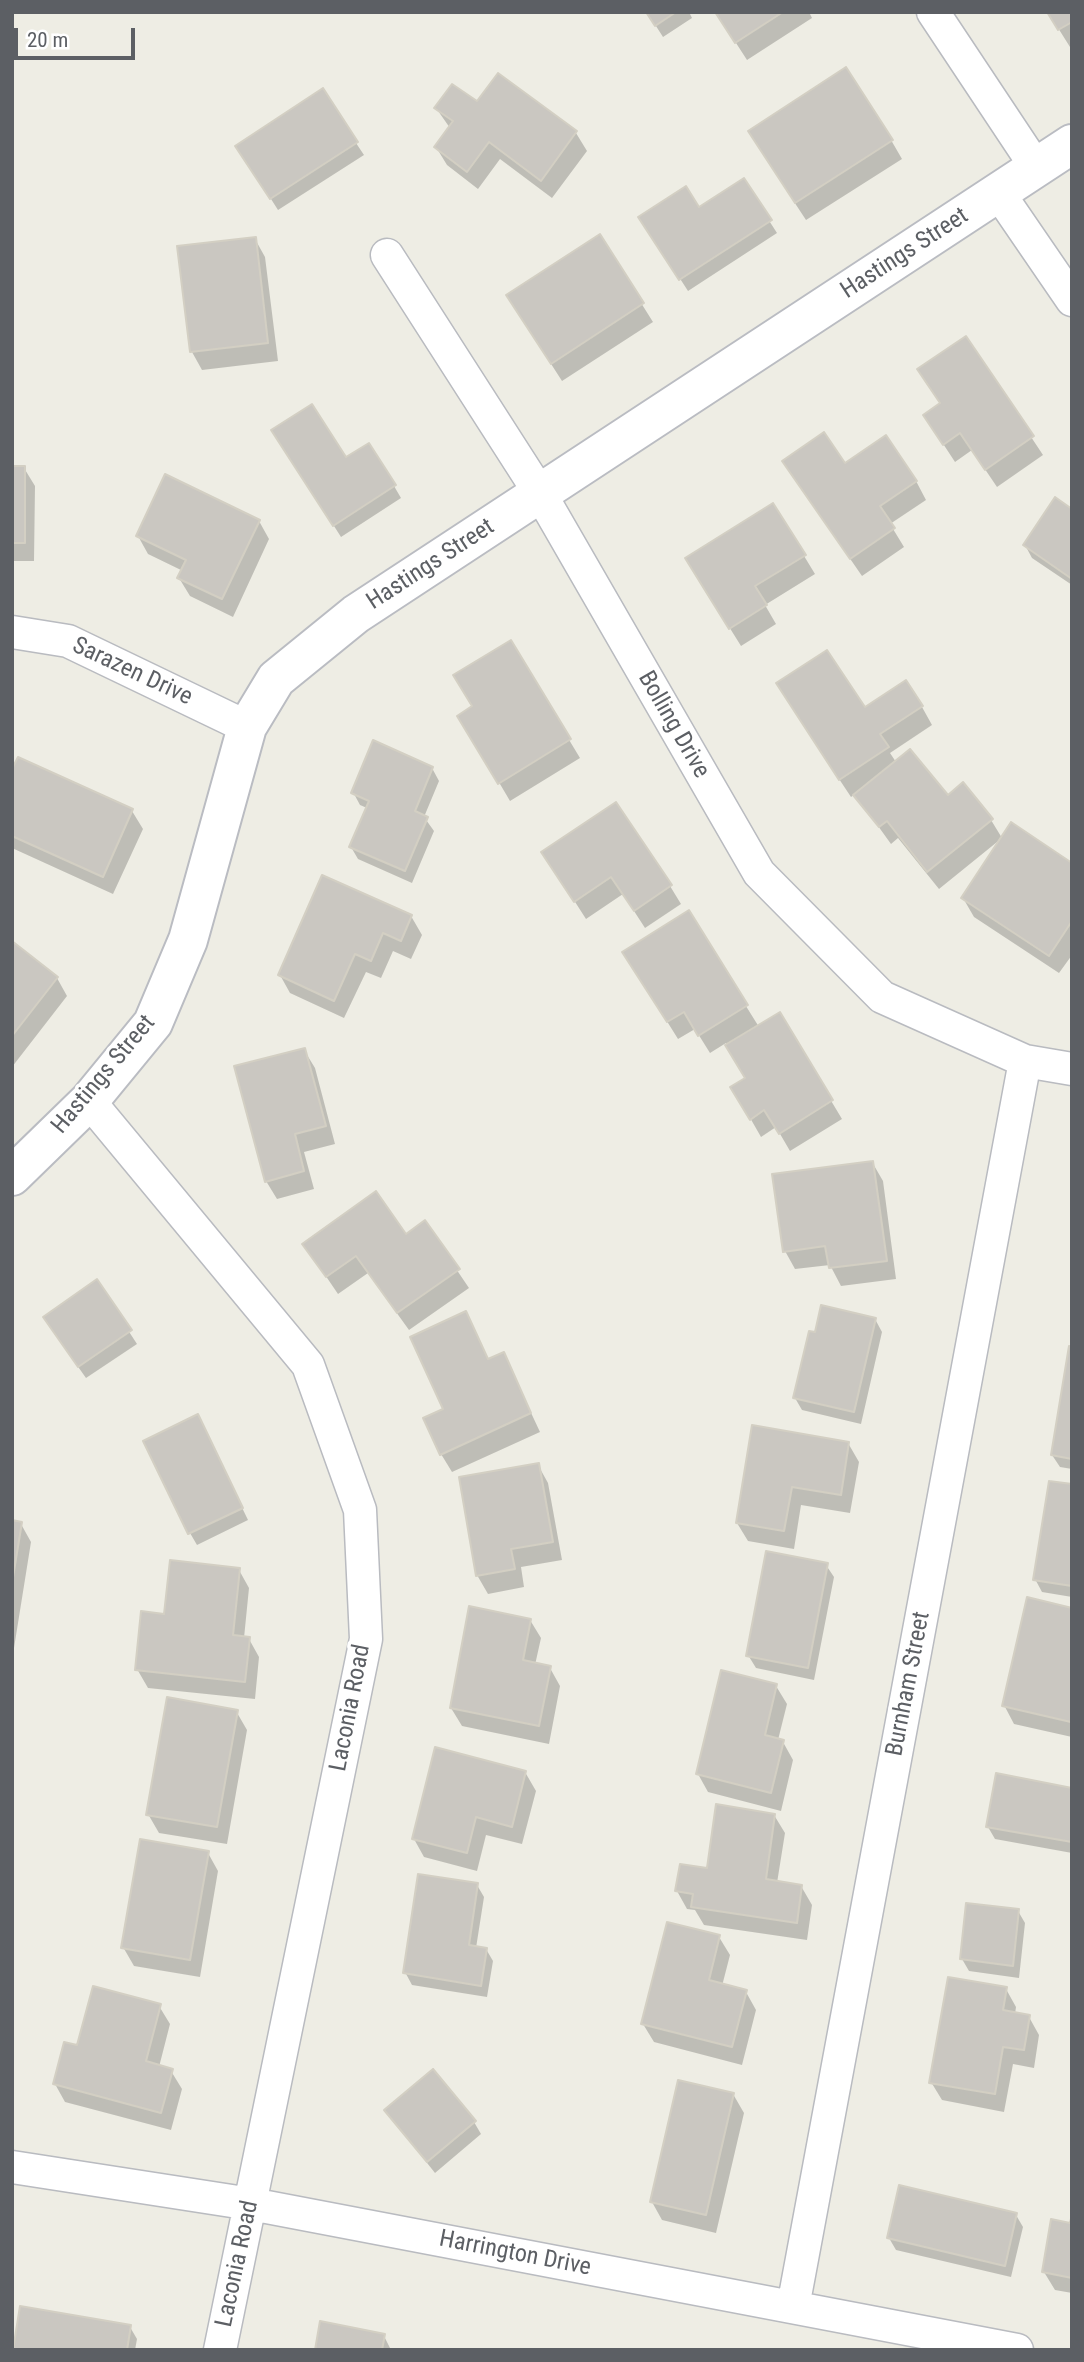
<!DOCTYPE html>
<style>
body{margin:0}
#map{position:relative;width:1084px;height:2362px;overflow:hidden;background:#eeede4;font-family:"Roboto Condensed",sans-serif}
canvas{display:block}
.frame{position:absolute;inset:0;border:14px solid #5c5f64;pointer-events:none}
.scale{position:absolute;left:14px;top:28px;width:121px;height:32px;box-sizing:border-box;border:4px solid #5c5f64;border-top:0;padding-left:9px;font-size:21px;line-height:24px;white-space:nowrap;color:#5c5f64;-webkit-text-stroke:5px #fff;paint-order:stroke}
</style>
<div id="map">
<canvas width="1084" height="2362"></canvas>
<div class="frame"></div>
<div class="scale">20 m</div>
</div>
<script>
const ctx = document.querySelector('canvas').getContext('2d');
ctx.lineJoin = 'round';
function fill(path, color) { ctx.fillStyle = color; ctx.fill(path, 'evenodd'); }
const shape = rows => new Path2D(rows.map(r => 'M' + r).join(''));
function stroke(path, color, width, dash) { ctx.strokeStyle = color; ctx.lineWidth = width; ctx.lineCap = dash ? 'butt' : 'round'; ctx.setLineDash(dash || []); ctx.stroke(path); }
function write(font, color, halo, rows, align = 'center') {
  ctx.font = font + ' "Roboto Condensed",sans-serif'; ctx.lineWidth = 7; ctx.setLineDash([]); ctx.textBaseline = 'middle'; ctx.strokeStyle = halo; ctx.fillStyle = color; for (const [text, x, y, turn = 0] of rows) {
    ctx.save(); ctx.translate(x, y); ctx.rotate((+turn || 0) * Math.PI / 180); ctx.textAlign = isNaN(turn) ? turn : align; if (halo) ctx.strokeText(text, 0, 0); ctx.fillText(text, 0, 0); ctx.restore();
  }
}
fill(shape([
 [647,12,689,12,692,18,663,37],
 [716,12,809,12,812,18,747,60],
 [1048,12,1072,12,1072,46,1070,47],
 [499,75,576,133,587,151,552,198,500,159,478,189,447,165,436,147,450,128,436,108,477,104],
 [891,140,902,159,806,220,760,150],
 [356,143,364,155,278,210,245,158],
 [743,180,777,233,688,291,648,229,699,209],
 [599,236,653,322,562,381,519,314],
 [255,239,265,257,278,361,202,370,192,352],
 [966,339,1043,455,997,487,972,450,955,462,936,433,941,404],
 [281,443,394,486,401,498,341,537],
 [845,466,916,481,926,500,890,524,904,547,862,576,795,479],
 [12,468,24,468,35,486,34,561,12,561],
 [773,505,815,574,765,605,776,624,741,646,698,577],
 [1072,511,1072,585,1032,558,1025,545],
 [259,521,269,539,233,617,190,596,179,578,183,571,148,554,138,536],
 [510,642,580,758,510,801,460,716,474,707],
 [788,702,864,709,922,707,932,725,890,753,896,762,948,797,991,820,1002,838,939,889,898,838,891,844,855,794,851,797],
 [432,768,439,781,424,817,434,831,412,883,358,859,351,847,367,808,360,805,353,792],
 [12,773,132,811,143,829,113,894,12,848],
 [543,852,670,886,681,904,645,928,623,894,586,919],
 [1072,865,1072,955,1059,973,974,917,963,898],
 [688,913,759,1027,779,1014,842,1119,790,1151,776,1127,761,1137,733,1088,747,1079,726,1043,710,1053,695,1029,678,1039,635,970],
 [411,916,422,935,411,959,393,951,381,978,366,972,344,1018,290,993,280,975],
 [12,943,57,978,67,996,12,1067],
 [304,1050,315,1068,335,1144,304,1152,314,1189,277,1199,266,1181],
 [872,1162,883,1181,896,1279,841,1286,830,1265,795,1269,785,1251],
 [425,1223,469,1288,409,1330,368,1273,338,1294,304,1244,405,1236],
 [96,1281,137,1344,86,1378,52,1330],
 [466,1313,489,1361,504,1355,540,1432,452,1472,441,1454,445,1410],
 [875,1319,882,1332,861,1424,802,1410,795,1398],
 [1072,1349,1072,1469,1060,1467,1052,1455],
 [204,1429,248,1520,197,1545,190,1533],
 [848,1443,859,1462,850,1513,801,1505,794,1549,748,1541,737,1523],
 [538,1465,548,1483,562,1560,521,1567,524,1587,488,1594,477,1575],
 [1072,1486,1072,1597,1042,1592,1035,1579],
 [12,1522,21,1524,31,1542,14,1648],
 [826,1565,834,1577,814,1680,756,1668,748,1655],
 [239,1570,249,1588,244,1638,249,1639,259,1657,255,1699,148,1688,137,1669,166,1616],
 [1072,1609,1072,1737,1014,1724,1004,1705],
 [530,1620,541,1638,535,1665,550,1668,560,1686,549,1744,462,1726,451,1708],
 [776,1686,787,1704,778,1740,783,1742,793,1760,781,1811,708,1792,698,1774],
 [236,1711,247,1730,227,1844,159,1833,148,1814],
 [525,1772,536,1791,522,1844,486,1835,477,1871,424,1857,414,1839],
 [1072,1790,1072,1853,995,1839,988,1827],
 [774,1815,785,1833,777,1883,801,1886,812,1905,807,1940,704,1925,695,1910,687,1909,677,1891,709,1870],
 [208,1853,218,1871,200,1977,134,1966,123,1947],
 [477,1885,484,1897,476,1948,486,1949,493,1961,487,1997,412,1985,405,1972],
 [1018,1911,1025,1923,1019,1978,969,1971,962,1959],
 [719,1937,730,1955,722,1986,746,1992,756,2010,742,2065,654,2042,643,2024],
 [1006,1989,1016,2007,1015,2014,1029,2017,1039,2035,1034,2068,1013,2064,1004,2112,942,2100,931,2082],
 [159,2006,170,2024,159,2067,171,2071,182,2089,171,2130,65,2102,55,2084,78,2047],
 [733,2094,744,2113,716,2233,662,2220,652,2202],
 [386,2111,474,2122,481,2134,435,2173],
 [1016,2215,1023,2227,1011,2277,896,2250,889,2238],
 [1072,2224,1072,2293,1055,2290,1044,2272],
 [130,2327,137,2339,135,2350,15,2350],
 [384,2336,391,2350,316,2350]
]), '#0003');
const building = shape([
 [646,12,676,12,655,26,646,12],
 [715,12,783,12,735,43,715,12],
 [1047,12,1072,12,1072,22,1058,30,1047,12],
 [846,67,893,140,795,203,748,131,846,67],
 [498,73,577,131,541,181,489,142,467,172,434,147,453,121,434,108,452,84,477,101,498,73],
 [323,88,358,142,270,199,235,146,323,88],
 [744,178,772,220,679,280,638,217,686,186,699,207,744,178],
 [600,234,644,303,551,364,506,295,600,234],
 [256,237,268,343,190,352,177,246,256,237],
 [966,336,1034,436,985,470,960,433,943,445,923,415,940,403,917,369,966,336],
 [312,404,346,457,369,443,396,485,333,526,271,430,312,404],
 [824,432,845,463,886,435,917,481,880,506,895,528,850,559,782,461,824,432],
 [12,466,25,466,25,543,12,543,12,466],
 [165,474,260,520,222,599,177,578,186,560,136,536,165,474],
 [1055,497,1072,509,1072,579,1023,545,1055,497],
 [773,503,806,555,755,586,767,605,729,629,685,558,773,503],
 [511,640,571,739,498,784,457,716,472,706,453,675,511,640],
 [827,650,865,707,906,680,923,706,880,734,889,747,839,780,776,683,827,650],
 [373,740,433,767,415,811,428,817,405,871,349,847,369,801,351,793,373,740],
 [910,749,948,795,963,782,993,819,927,872,887,821,879,827,853,795,910,749],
 [18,757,133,809,103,877,12,836,12,769,18,757],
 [616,802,672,885,634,911,611,877,574,902,541,852,616,802],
 [1011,822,1072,863,1072,921,1049,956,961,898,1011,822],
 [322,875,412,915,401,941,383,933,371,961,355,954,334,1001,278,975,322,875],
 [689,910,748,1005,698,1036,684,1012,667,1022,622,952,689,910],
 [12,941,58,977,12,1036,12,941],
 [780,1012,833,1100,779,1134,764,1110,750,1120,730,1087,745,1078,725,1045,780,1012],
 [305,1048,326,1126,295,1134,304,1171,265,1182,234,1066,305,1048],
 [873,1161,887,1261,829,1268,825,1246,783,1252,772,1174,873,1161],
 [376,1191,406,1234,425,1220,460,1269,397,1313,356,1256,326,1277,302,1244,376,1191],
 [97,1279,132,1330,78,1367,43,1317,97,1279],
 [821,1305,876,1318,854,1412,793,1398,809,1331,815,1332,821,1305],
 [466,1311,488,1359,504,1352,531,1413,440,1455,423,1418,443,1409,410,1337,466,1311],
 [1069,1346,1072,1347,1072,1459,1051,1455,1069,1346],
 [198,1414,243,1508,188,1534,143,1441,198,1414],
 [752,1425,849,1442,841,1495,792,1487,784,1531,736,1523,752,1425],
 [539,1463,553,1542,511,1549,515,1569,476,1576,459,1477,539,1463],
 [1049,1481,1072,1484,1072,1586,1033,1580,1049,1481],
 [12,1520,22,1522,12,1583,12,1520],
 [766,1551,828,1563,808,1668,746,1656,766,1551],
 [170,1560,240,1568,233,1635,250,1637,245,1682,135,1670,141,1611,164,1614,170,1560],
 [1027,1597,1072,1608,1071,1722,1002,1706,1027,1597],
 [469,1606,531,1619,523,1660,551,1666,539,1726,450,1708,469,1606],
 [721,1670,777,1684,765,1735,784,1740,771,1793,696,1774,721,1670],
 [167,1697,238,1710,217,1827,146,1815,167,1697],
 [435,1747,526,1771,512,1827,476,1817,467,1853,412,1839,435,1747],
 [996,1773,1072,1788,1072,1842,986,1827,996,1773],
 [716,1804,775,1814,766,1879,802,1885,797,1923,691,1907,693,1894,675,1891,680,1864,707,1868,716,1804],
 [140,1839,209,1851,190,1960,121,1948,140,1839],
 [418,1874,478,1883,469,1945,487,1948,481,1986,403,1973,418,1874],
 [966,1903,1019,1909,1013,1966,960,1959,966,1903],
 [667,1922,720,1935,709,1980,747,1990,732,2047,641,2024,667,1922],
 [948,1977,1007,1987,1003,2010,1030,2015,1024,2050,1003,2047,995,2094,929,2083,948,1977],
 [93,1986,161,2004,146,2061,173,2069,161,2113,53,2084,64,2042,77,2045,93,1986],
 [433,2069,476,2121,427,2162,384,2110,433,2069],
 [678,2080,734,2093,706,2215,650,2202,678,2080],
 [899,2185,1017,2213,1005,2266,887,2238,899,2185],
 [1072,2214,1072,2278,1042,2272,1051,2219,1070,2223,1072,2214],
 [20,2306,131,2325,127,2350,13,2350,20,2306],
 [320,2321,385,2334,382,2350,315,2350,320,2321]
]);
fill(building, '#cac7c1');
stroke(building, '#d3cfc3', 2);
const street = shape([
 [933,12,1036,167],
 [998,192,1072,300],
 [387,255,541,495,759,873,882,997,1025,1061,1072,1069],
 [12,632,68,641,247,727],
 [89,1101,308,1365,360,1510,366,1639,220,2350],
 [12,2167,251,2204,1017,2350],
 [793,2307,1025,1061]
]);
const secondary = shape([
 [12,1176,89,1101,153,1023,188,940,247,727,276,679,356,614,1072,144]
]);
stroke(street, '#b9bbc0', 35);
stroke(secondary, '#babcc2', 42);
stroke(street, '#fff', 32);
stroke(secondary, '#fff', 38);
write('24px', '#5c5f64', '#fff', [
 ["Hastings Street",905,254,-33],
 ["Hastings Street",431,565,-33],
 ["Sarazen Drive",132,672,25],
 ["Bolling Drive",673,725,60],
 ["Hastings Street",104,1075,-50],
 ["Burnham Street",909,1684,-79],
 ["Laconia Road",351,1708,-79],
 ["Harrington Drive",515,2254,11],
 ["Laconia Road",238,2264,-78]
]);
</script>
